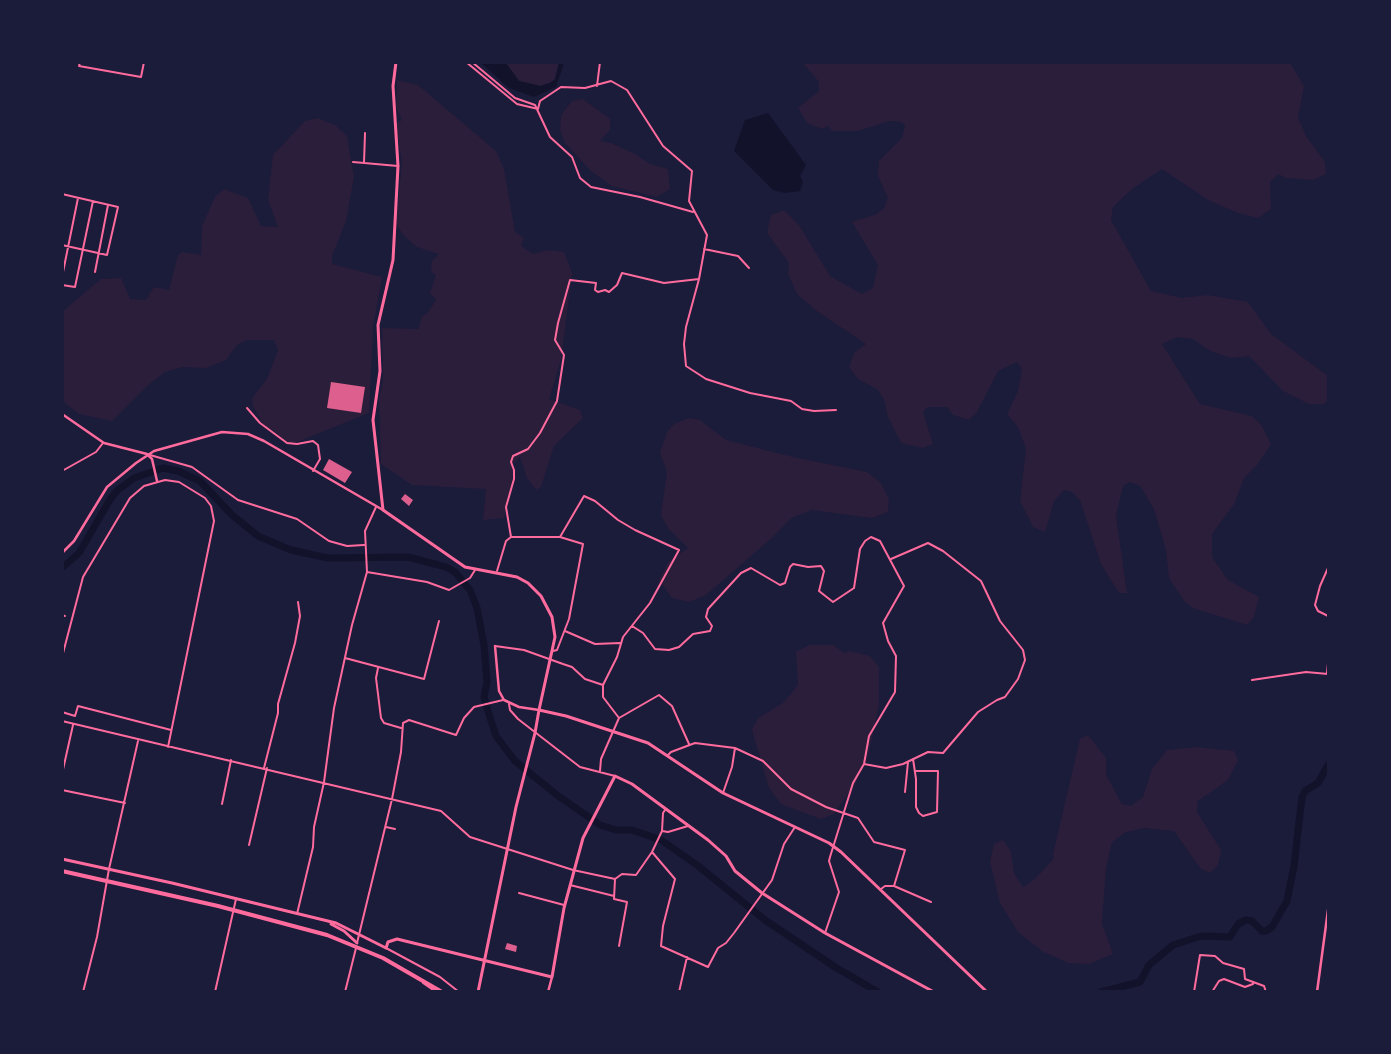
<!DOCTYPE html>
<style>
body{margin:0}
#map{position:relative;width:1391px;height:1054px;overflow:hidden;background:#1b1b3a;font-family:"IBM Plex Sans",sans-serif}
canvas{display:block}
.frame{position:absolute;inset:0;border:64px solid #1b1b3a;pointer-events:none}
</style>
<div id="map">
<canvas width="1391" height="1054"></canvas>
<div class="frame"></div>
</div>
<script>
const ctx = document.querySelector('canvas').getContext('2d');
ctx.lineJoin = 'round';
function fill(path, color) { ctx.fillStyle = color; ctx.fill(path, 'evenodd'); }
const shape = rows => new Path2D(rows.map(r => 'M' + r).join(''));
function stroke(path, color, width, dash) { ctx.strokeStyle = color; ctx.lineWidth = width; ctx.lineCap = dash ? 'butt' : 'round'; ctx.setLineDash(dash || []); ctx.stroke(path); }
fill(shape([
 [559,62,555,79,550,83,540,86,519,81,506,63],
 [803,63,1290,63,1304,86,1298,118,1306,136,1325,162,1326,174,1313,180,1286,178,1278,174,1270,182,1271,209,1258,218,1238,213,1208,200,1162,169,1132,189,1113,207,1111,220,1151,291,1182,298,1208,295,1248,302,1271,334,1328,376,1328,400,1324,404,1309,404,1283,391,1249,356,1231,358,1210,351,1193,339,1177,337,1162,344,1200,404,1252,416,1262,426,1271,444,1257,465,1244,478,1234,504,1212,534,1212,557,1228,580,1259,597,1254,617,1247,625,1193,608,1185,602,1169,578,1166,550,1154,509,1140,486,1130,482,1123,486,1116,516,1127,593,1119,593,1101,564,1080,500,1072,492,1064,490,1054,501,1045,532,1033,527,1020,501,1026,449,1018,427,1007,414,1018,391,1022,369,1017,362,998,371,977,412,969,420,953,415,947,407,928,407,923,412,933,444,923,448,901,443,888,417,884,399,878,390,858,379,849,367,854,353,866,344,818,312,797,294,788,274,789,263,767,233,771,215,784,210,799,225,830,276,862,294,873,288,878,265,852,222,877,214,884,208,888,198,878,176,879,161,902,138,905,126,902,122,889,121,858,131,832,131,828,126,822,129,807,123,798,108,819,91,819,82],
 [397,80,418,85,496,151,504,169,515,232,524,238,521,246,533,254,548,250,564,252,572,273,561,360,549,399,580,410,583,418,554,446,541,487,536,490,527,478,520,457,513,464,513,476,504,518,483,520,486,489,412,485,381,464,379,399,383,380,382,328,418,329,422,317,429,311,436,300,430,293,436,275,431,272,432,261,439,254,417,247,403,235,396,223,402,163,396,123,402,120,396,107],
 [583,99,610,119,610,130,600,141,611,143,635,154,650,164,668,169,670,189,656,197,612,186,592,172,565,143,560,130,561,116,565,110,572,101],
 [318,118,335,125,347,136,354,177,346,221,332,256,332,264,382,277,373,328,369,413,292,444,287,443,274,431,265,427,253,406,252,398,267,379,278,350,274,340,247,340,237,345,226,360,206,368,183,367,165,372,147,386,112,421,79,414,65,403,63,399,63,311,101,279,121,278,130,299,146,300,154,287,169,290,178,255,182,252,201,255,202,226,215,197,224,189,248,198,261,226,278,227,268,200,273,155,305,121],
 [689,418,700,420,726,440,793,457,867,472,881,483,889,500,888,512,872,518,812,510,791,518,773,537,706,595,689,602,672,598,659,580,669,561,688,548,668,528,661,515,667,472,660,453,667,432,674,424],
 [809,645,833,645,844,653,850,651,870,656,879,667,879,704,867,761,859,770,856,783,834,814,821,819,781,804,769,788,752,730,758,718,783,703,798,685,796,652],
 [1088,735,1106,758,1106,775,1122,804,1131,806,1143,797,1152,769,1167,750,1197,747,1234,751,1238,760,1228,780,1198,801,1197,812,1221,850,1218,865,1210,873,1200,868,1174,831,1144,828,1126,832,1112,842,1106,868,1102,924,1113,954,1089,964,1068,963,1042,951,1018,932,1000,903,990,862,994,844,1003,840,1011,852,1014,873,1023,887,1036,878,1054,858,1053,854,1080,739]
]), '#2a1e3b');
fill(shape([
 [481,63,506,63,519,81,540,86,550,83,555,79,559,63,564,63,556,87,534,97,509,88],
 [768,113,806,165,800,176,803,182,800,191,785,193,773,190,734,151,745,120]
]), '#12122b');
stroke(shape([
 [62,568,79,553,111,498,118,490,134,478,163,468,178,471,200,481,232,515,258,536,291,550,328,558,408,557,446,567,455,572,470,590,477,608,484,645,487,682,484,697,487,708,496,736,515,761,557,795,600,825,616,830,632,830,661,840,697,865,765,920,835,967,878,992],
 [1101,992,1140,982,1149,965,1173,945,1201,936,1230,937,1238,924,1246,920,1252,921,1262,931,1266,931,1272,927,1287,901,1294,866,1302,797,1305,791,1318,783,1328,765]
]), '#12122b', 7);
fill(shape([
 [331,382,365,387,361,413,327,408],
 [329,459,352,472,345,483,323,470],
 [405,494,413,500,409,506,401,499],
 [507,943,517,946,516,952,505,949]
]), '#dd5f8e');
stroke(shape([
 [80,62,79,66,141,77,144,62],
 [466,62,517,104,538,109],
 [472,62,515,98,535,105,550,137,572,157,580,178,591,187,640,197,693,212],
 [597,86,600,62],
 [538,109,540,101,561,87,585,88,611,81,627,90,663,146,692,171,689,201,707,235,699,279,686,327,684,344,686,366,706,379,750,393,791,401,802,409,814,411,836,410],
 [62,111,63,112],
 [353,162,398,166],
 [364,163,365,133],
 [62,194,118,207,107,255,62,245],
 [704,249,738,256,749,268],
 [95,272,108,205],
 [62,277,78,198],
 [62,285,75,287,93,201],
 [247,408,260,423,287,443,297,444,313,441,318,445,320,459,313,471],
 [150,455,192,467,238,500,297,519,329,541,347,546,364,545],
 [62,471,96,452,103,443],
 [511,537,506,507,514,479,514,470,511,462,513,456,528,449,540,433,557,401,564,355,555,340,558,323,570,280,596,283,595,290,598,292,605,290,609,292,617,285,622,273,664,283,699,279],
 [560,537,584,496,595,501,618,520,635,530,679,550,650,603,623,637,617,657,603,685,603,697,619,718],
 [1328,568,1320,586,1315,605,1318,611,1328,616],
 [497,571,506,541,511,537,560,537,583,544,569,619,557,650,553,651],
 [367,572,427,582,449,590,470,578,475,570],
 [62,615,65,616],
 [632,626,643,633,655,649,669,650,679,647,693,634,710,631,712,626,706,617,708,609,741,573,751,568,780,585,785,583,790,567,793,564,808,567,821,566,824,571,819,591,833,602,854,588,860,549,865,541,871,537,880,541,904,586,883,623,888,641,896,656,895,692,869,736,864,764,853,783,830,857,829,861,839,892,825,933],
 [565,631,595,644,620,643],
 [495,646,524,650,563,664,572,667,585,679,603,685],
 [62,657,83,577,130,498,144,486,165,480,179,482,205,498,211,506,214,521,168,747],
 [345,658,424,679,439,621],
 [378,668,376,678,381,718,384,723,401,728],
 [1327,673,1328,663],
 [1252,680,1306,672,1328,674],
 [509,704,510,710,518,719,580,767,615,776],
 [62,712,75,716,78,706,171,730],
 [62,721,441,811,470,837,573,870,615,879,622,874,636,875,652,852,662,831,663,813,665,810],
 [668,755,671,752,695,743,735,748,763,761,791,789,826,807,858,818,874,842,905,850,894,886,885,886,881,889],
 [913,759,916,779,916,807,919,813,923,816,937,812,938,771,916,771],
 [864,764,886,768,903,764,928,752,943,753,978,712,997,700,1005,697,1018,679,1025,660,1023,650,1000,621,981,581,943,551,928,543,891,559],
 [264,768,278,713,278,704,295,643,300,616,298,602],
 [600,771,601,759,619,718,659,695,672,706,689,744],
 [62,774,73,725],
 [62,790,125,803],
 [905,792,908,762],
 [723,793,732,767,735,748],
 [222,804,231,760],
 [386,827,395,829],
 [662,831,668,832,688,826],
 [249,845,267,768],
 [652,852,675,879,663,926,661,946,708,967,718,948,726,943,734,933,772,880,784,844,795,827],
 [615,879,614,899,627,902,619,946],
 [570,885,614,896],
 [894,886,931,902],
 [519,893,564,905],
 [297,914,313,847,314,827,324,782,334,708,352,625,367,572,365,531,376,507],
 [357,943,392,799,401,752,403,723,409,720,456,735,464,718,474,707,503,700],
 [386,948,440,977,459,992],
 [423,983,436,992],
 [83,992,97,937,109,869,138,741],
 [215,992,236,899],
 [345,992,356,948],
 [679,992,687,957],
 [1194,992,1200,955,1215,956,1223,963,1244,969,1245,979,1264,986,1266,992],
 [1212,992,1219,981,1224,979,1245,987,1253,984]
]), '#ff6b9d', 2);
stroke(shape([
 [62,414,104,443,147,454,152,459,157,481],
 [62,553,74,541,107,487,136,463,154,451,222,432,248,434,264,441,383,510],
 [495,646,499,691,504,700,519,707,539,710],
 [548,992,552,977],
 [1317,992,1328,910]
]), '#ff6b9d', 2.5);
stroke(shape([
 [396,62,393,86,398,166,393,260,378,325,380,371,373,420,383,510,465,567,517,577,528,583,541,596,552,617,555,637,539,710]
]), '#ff6b9d', 3);
stroke(shape([
 [62,859,172,883,336,923,386,948,388,942,397,939,552,977,564,908,583,838,615,776,632,784,708,840,726,856,735,871,762,893,825,933,934,992],
 [331,924,344,931,357,943],
 [478,992,516,807,535,733,539,710,566,716,648,743,723,793,829,843,841,852,987,992]
]), '#ff6b9d', 3);
stroke(shape([
 [62,871,218,906,327,935,383,958,442,992]
]), '#ff6b9d', 4);
</script>
